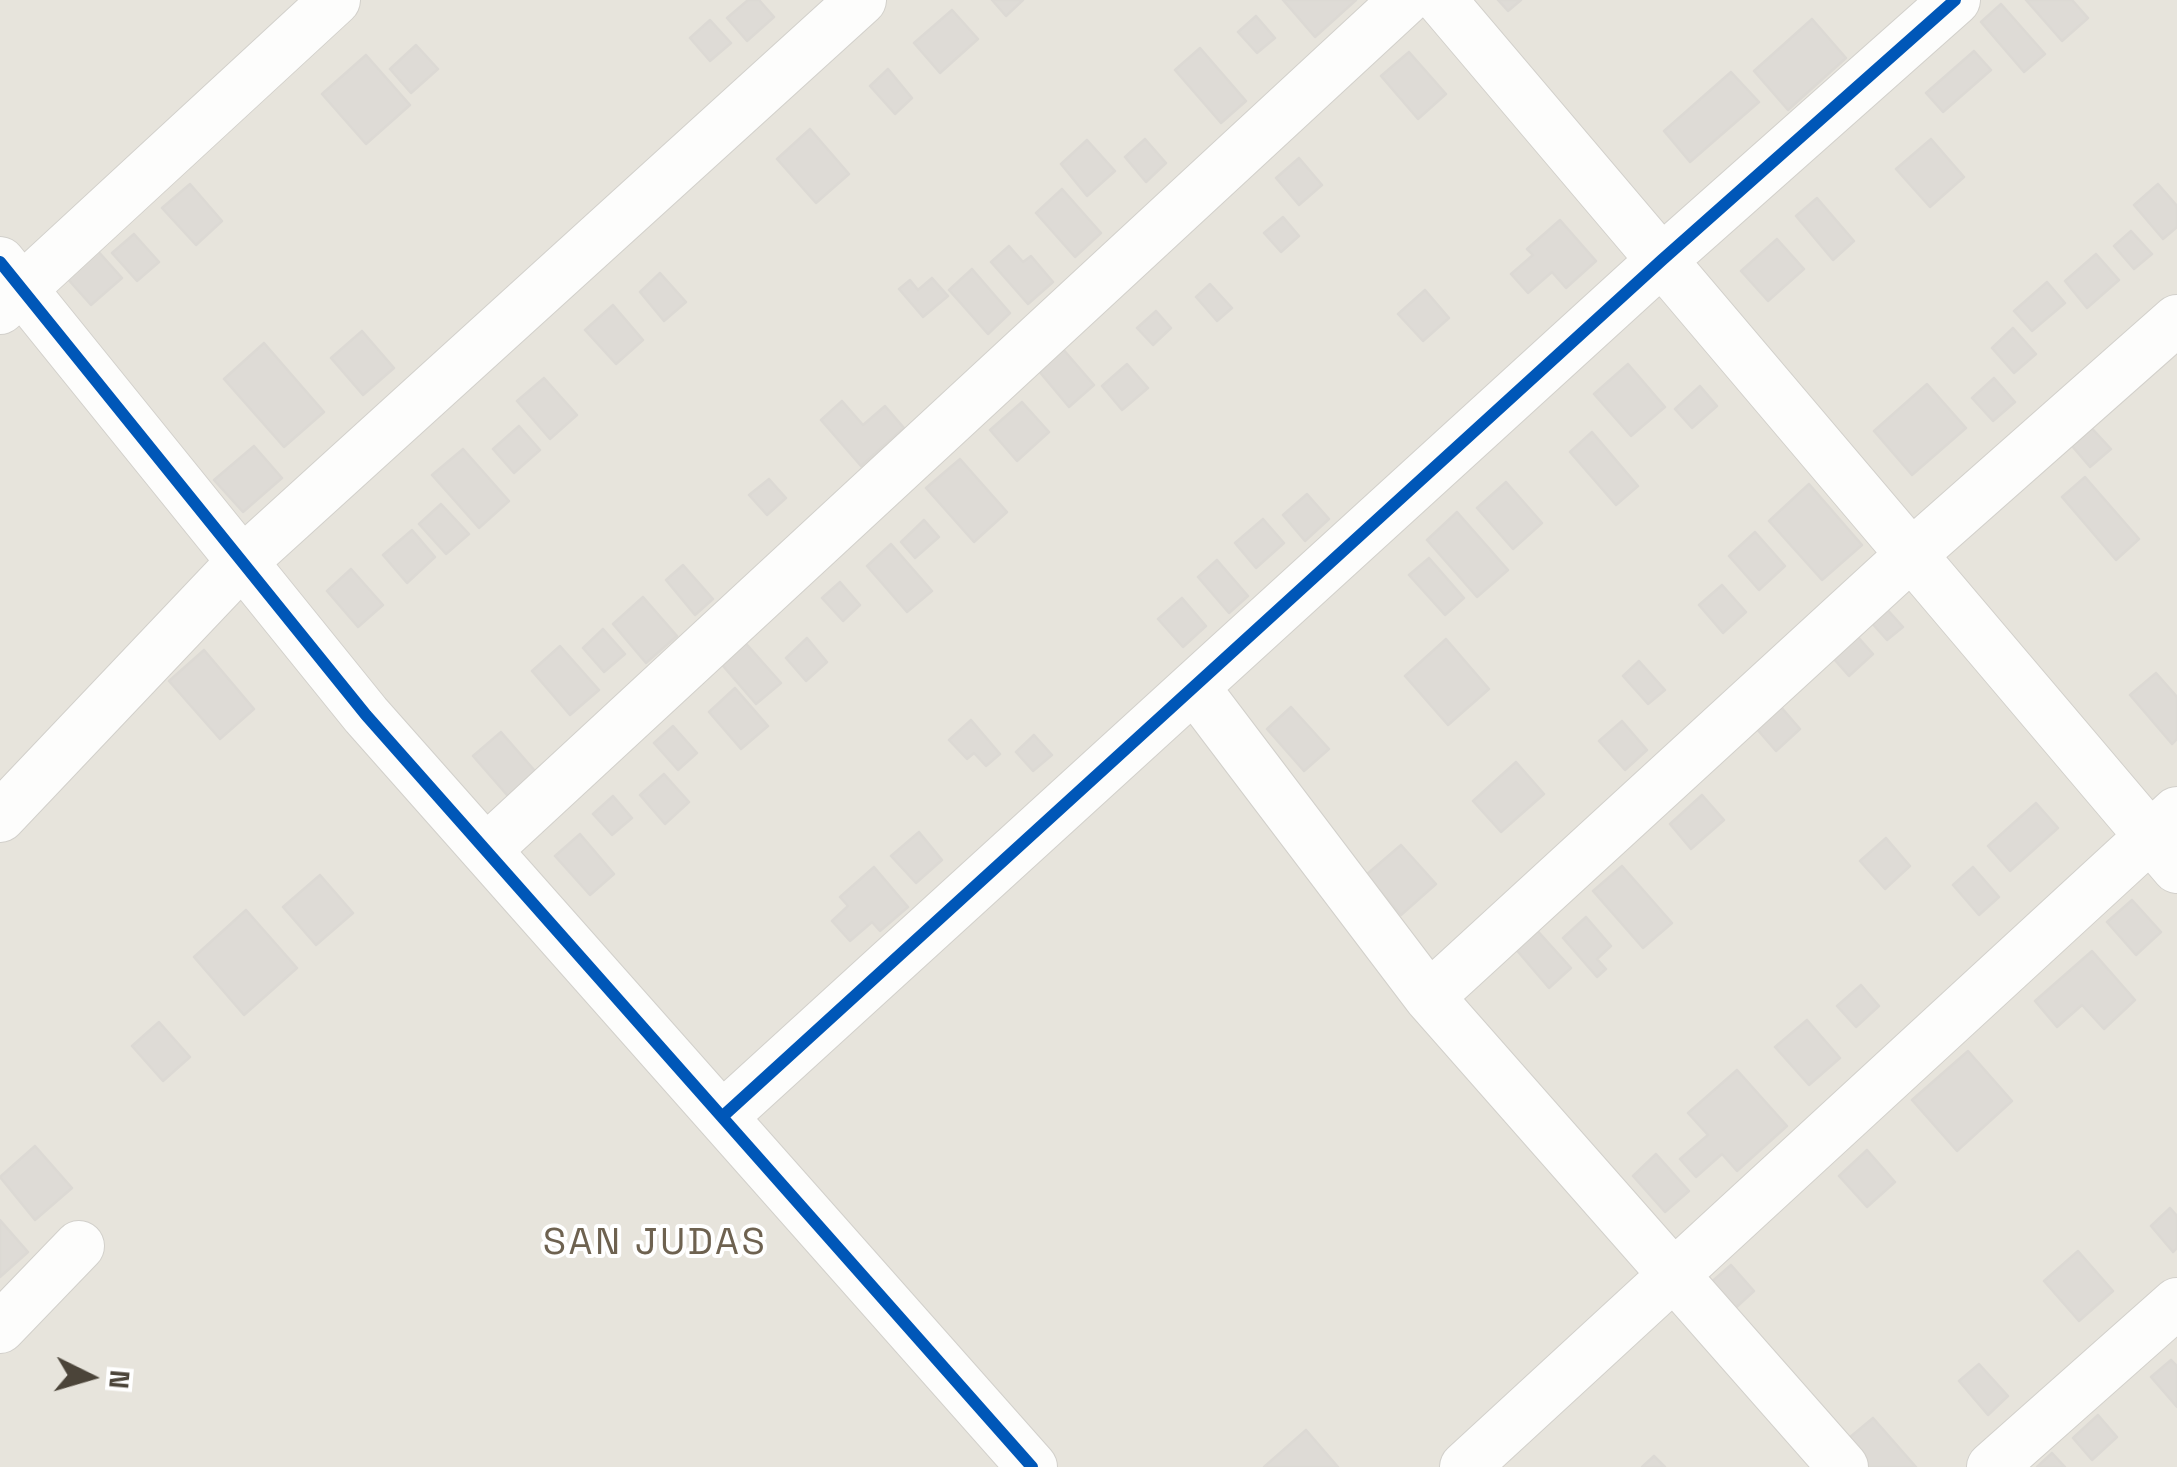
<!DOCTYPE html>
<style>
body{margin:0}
#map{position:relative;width:2177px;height:1467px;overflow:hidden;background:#f4f2ee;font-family:"Space Grotesk",sans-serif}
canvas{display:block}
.north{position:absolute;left:40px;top:1327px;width:100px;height:100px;-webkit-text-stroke:8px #fff;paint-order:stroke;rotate:95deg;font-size:28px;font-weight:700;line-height:40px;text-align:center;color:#4b4439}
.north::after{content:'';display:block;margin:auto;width:35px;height:45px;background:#4b4439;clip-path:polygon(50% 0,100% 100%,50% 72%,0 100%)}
</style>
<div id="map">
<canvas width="2177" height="1467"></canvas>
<div class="north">N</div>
</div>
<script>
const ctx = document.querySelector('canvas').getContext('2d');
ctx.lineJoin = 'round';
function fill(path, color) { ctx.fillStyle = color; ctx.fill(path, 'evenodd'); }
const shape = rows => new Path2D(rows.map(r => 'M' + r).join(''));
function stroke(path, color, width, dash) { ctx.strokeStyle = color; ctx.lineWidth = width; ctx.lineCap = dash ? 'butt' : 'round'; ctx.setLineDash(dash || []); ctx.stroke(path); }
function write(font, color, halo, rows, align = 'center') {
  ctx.font = font + ' "Space Grotesk",sans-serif'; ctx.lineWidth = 8; ctx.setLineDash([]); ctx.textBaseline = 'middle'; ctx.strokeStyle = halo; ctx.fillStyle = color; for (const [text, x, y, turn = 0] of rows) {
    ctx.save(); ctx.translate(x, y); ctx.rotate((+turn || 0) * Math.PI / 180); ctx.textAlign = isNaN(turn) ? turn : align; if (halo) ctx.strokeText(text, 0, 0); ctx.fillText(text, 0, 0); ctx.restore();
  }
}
fill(shape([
 [0,0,2177,0,2177,1467,0,1467]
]), '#e7e4dc');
const building = shape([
 [748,0,759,0,774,17,747,41,727,18,748,0],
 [992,0,1023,0,1006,16,992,0],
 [1283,0,1356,0,1315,37,1283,0],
 [1498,0,1521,0,1508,11,1498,0],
 [2026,0,2072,0,2088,18,2062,41,2026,0],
 [2001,4,2045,54,2024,72,1981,22,2001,4],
 [952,10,978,39,940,73,914,43,952,10],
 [1256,16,1275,38,1257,53,1238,32,1256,16],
 [1812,19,1846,58,1788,110,1754,71,1812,19],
 [710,20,731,43,710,61,690,38,710,20],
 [416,45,438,69,411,93,390,69,416,45],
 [1200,48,1246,101,1221,123,1175,70,1200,48],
 [1974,51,1991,70,1943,112,1926,93,1974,51],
 [1409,52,1446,94,1418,119,1381,76,1409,52],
 [366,55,410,105,366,144,322,94,366,55],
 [888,69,912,98,895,114,870,86,888,69],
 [1731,72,1759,102,1690,162,1664,131,1731,72],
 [810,129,849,174,816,203,777,159,810,129],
 [1145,139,1166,163,1146,182,1125,157,1145,139],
 [1931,139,1964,177,1930,207,1896,169,1931,139],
 [1087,140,1115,171,1087,196,1061,164,1087,140],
 [1299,158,1322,185,1299,205,1276,178,1299,158],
 [190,184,222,221,196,245,162,208,190,184],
 [2158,184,2177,206,2177,227,2163,239,2134,205,2158,184],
 [1062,189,1101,233,1075,257,1036,213,1062,189],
 [1817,198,1854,241,1833,260,1796,216,1817,198],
 [1283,217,1299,236,1281,252,1264,233,1283,217],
 [1560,220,1596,261,1566,288,1552,272,1528,293,1511,274,1533,255,1527,249,1560,220],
 [2131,231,2152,254,2134,269,2114,246,2131,231],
 [134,234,159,262,137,281,112,253,134,234],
 [1777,239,1804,269,1768,301,1741,271,1777,239],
 [1009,246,1023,262,1031,256,1053,282,1028,304,991,262,1009,246],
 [97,250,122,278,91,305,66,277,97,250],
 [2096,254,2119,280,2087,308,2065,281,2096,254],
 [972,269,1010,313,988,334,949,290,972,269],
 [660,273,686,302,664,321,640,292,660,273],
 [932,278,948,296,923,317,899,289,910,280,918,290,932,278],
 [2047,282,2065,303,2032,331,2014,311,2047,282],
 [1210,284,1232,308,1217,321,1196,297,1210,284],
 [1425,290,1449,318,1423,341,1398,314,1425,290],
 [613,305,643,340,616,364,585,330,613,305],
 [1156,311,1171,328,1153,345,1137,328,1156,311],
 [2013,328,2036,354,2014,373,1992,348,2013,328],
 [362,331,394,368,363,395,331,358,362,331],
 [264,343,324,412,284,447,224,379,264,343],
 [1062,348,1094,385,1069,407,1038,370,1062,348],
 [1127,364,1148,388,1122,410,1102,386,1127,364],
 [1628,364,1665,407,1631,436,1594,394,1628,364],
 [544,378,577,415,550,439,517,401,544,378],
 [1994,378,2015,402,1993,421,1972,398,1994,378],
 [1927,384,1966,428,1912,475,1874,431,1927,384],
 [1700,386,1717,406,1692,428,1675,409,1700,386],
 [842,401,863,425,885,406,904,428,861,466,821,420,842,401],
 [1022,402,1049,432,1017,461,990,430,1022,402],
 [2086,422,2111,449,2090,467,2066,439,2086,422],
 [519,426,540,450,514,473,493,449,519,426],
 [1592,432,1638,486,1616,505,1570,452,1592,432],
 [254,446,282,478,243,512,214,480,254,446],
 [463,449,509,501,479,528,432,475,463,449],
 [960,459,1007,512,974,542,926,488,960,459],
 [2085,477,2139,539,2116,560,2062,497,2085,477],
 [769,479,786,498,767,515,749,495,769,479],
 [1506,482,1542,523,1513,549,1477,508,1506,482],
 [1809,484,1862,545,1822,580,1769,521,1809,484],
 [1307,494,1329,519,1305,541,1283,515,1307,494],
 [441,504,469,534,446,554,419,524,441,504],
 [1457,512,1508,570,1477,597,1427,540,1457,512],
 [1263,519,1284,543,1256,568,1235,543,1263,519],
 [924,520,939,537,915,558,901,542,924,520],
 [412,530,435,557,407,583,383,555,412,530],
 [1755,532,1785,566,1759,590,1729,556,1755,532],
 [891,544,932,591,907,612,867,566,891,544],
 [1429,558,1464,598,1445,615,1409,575,1429,558],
 [1217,560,1248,596,1229,613,1198,577,1217,560],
 [683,565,713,599,695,615,666,580,683,565],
 [351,569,383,605,358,627,327,591,351,569],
 [840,582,860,605,843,621,822,598,840,582],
 [1722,585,1746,612,1723,633,1699,605,1722,585],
 [643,597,677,636,646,663,613,624,643,597],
 [1182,598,1206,626,1183,647,1158,619,1182,598],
 [1885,607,1903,627,1887,640,1870,621,1885,607],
 [1850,628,1873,654,1849,676,1826,650,1850,628],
 [603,629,625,654,604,672,583,648,603,629],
 [741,638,781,683,756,704,717,659,741,638],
 [807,638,827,662,806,681,786,658,807,638],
 [1446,639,1489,689,1448,725,1405,676,1446,639],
 [560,646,599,690,570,715,532,671,560,646],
 [204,650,254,709,220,739,169,681,204,650],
 [1639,661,1665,690,1648,704,1623,676,1639,661],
 [2156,673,2177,697,2177,739,2172,744,2130,695,2156,673],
 [735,688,768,726,741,749,709,712,735,688],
 [1774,699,1800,729,1776,751,1749,720,1774,699],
 [1291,707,1329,749,1304,771,1267,729,1291,707],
 [971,720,1000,754,986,766,974,753,967,759,949,740,971,720],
 [1622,721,1647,750,1625,770,1599,741,1622,721],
 [673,726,697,753,678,770,654,743,673,726],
 [501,732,542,779,514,803,473,756,501,732],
 [1034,735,1052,755,1033,771,1016,752,1034,735],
 [1516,762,1544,794,1501,832,1473,801,1516,762],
 [664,774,689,802,665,824,640,795,664,774],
 [1702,795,1724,820,1691,849,1670,824,1702,795],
 [613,796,632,818,612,835,593,814,613,796],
 [2036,803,2058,828,2010,871,1988,846,2036,803],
 [919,832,942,860,916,883,891,856,919,832],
 [580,834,614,874,590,895,555,856,580,834],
 [1886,838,1910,866,1885,889,1860,861,1886,838],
 [1401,845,1436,884,1401,915,1366,875,1401,845],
 [1622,866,1672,923,1643,948,1593,891,1622,866],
 [874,867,908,907,880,931,872,922,850,941,832,921,848,906,840,897,874,867],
 [1973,867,1999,897,1979,915,1953,885,1973,867],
 [320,875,353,913,316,945,283,907,320,875],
 [2132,900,2161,932,2136,955,2107,922,2132,900],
 [246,910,297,968,244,1015,194,957,246,910],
 [1586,917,1611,946,1597,959,1606,969,1597,977,1563,938,1586,917],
 [1535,928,1571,968,1549,988,1514,947,1535,928],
 [2092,951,2135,1000,2104,1029,2082,1005,2057,1027,2035,1001,2092,951],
 [1861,985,1879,1006,1856,1027,1837,1006,1861,985],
 [1807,1020,1840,1058,1809,1085,1775,1047,1807,1020],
 [159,1022,190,1057,163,1081,132,1046,159,1022],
 [1968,1051,2012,1101,1957,1151,1912,1100,1968,1051],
 [1737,1070,1787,1126,1737,1171,1722,1154,1696,1177,1680,1159,1708,1135,1688,1113,1737,1070],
 [35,1146,72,1188,35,1220,0,1177,35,1146],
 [1867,1150,1895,1182,1867,1207,1839,1176,1867,1150],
 [1656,1154,1689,1191,1665,1212,1633,1176,1656,1154],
 [2170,1208,2177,1216,2177,1248,2173,1252,2151,1226,2170,1208],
 [0,1220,28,1252,0,1277,0,1220],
 [2078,1251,2113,1291,2079,1321,2044,1281,2078,1251],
 [1731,1265,1754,1291,1731,1312,1708,1285,1731,1265],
 [2171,1360,2177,1366,2177,1407,2151,1377,2171,1360],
 [1979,1364,2008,1396,1988,1415,1959,1381,1979,1364],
 [2098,1415,2117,1437,2092,1460,2073,1438,2098,1415],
 [1873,1418,1916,1467,1864,1467,1843,1443,1873,1418],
 [1306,1430,1338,1467,1264,1467,1306,1430],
 [2052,1453,2065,1467,2037,1467,2052,1453],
 [1654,1456,1665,1467,1642,1467,1654,1456]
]);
fill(building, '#dedbd6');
stroke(building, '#dcd9d4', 2.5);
const street = shape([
 [1441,0,2177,868],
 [0,262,366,715,1032,1467],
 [0,309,335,0],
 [1194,687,1429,997,1843,1467],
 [0,817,242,562,861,0],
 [486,850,1405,0],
 [1429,997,1911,555,2177,320],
 [722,1117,1662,260,1955,0],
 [0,1328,79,1246],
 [1465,1467,2177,812],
 [1992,1467,2177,1303]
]);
stroke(street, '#d2d0cb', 52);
stroke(street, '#fdfdfc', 50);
stroke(shape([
 [0,262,366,715,1032,1467],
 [722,1117,1662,260,1955,0]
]), '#0057b8', 12);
ctx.letterSpacing = '2.5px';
write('38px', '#6e6250', '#fff', [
 ["SAN JUDAS",655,1244]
]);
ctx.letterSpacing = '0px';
</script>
